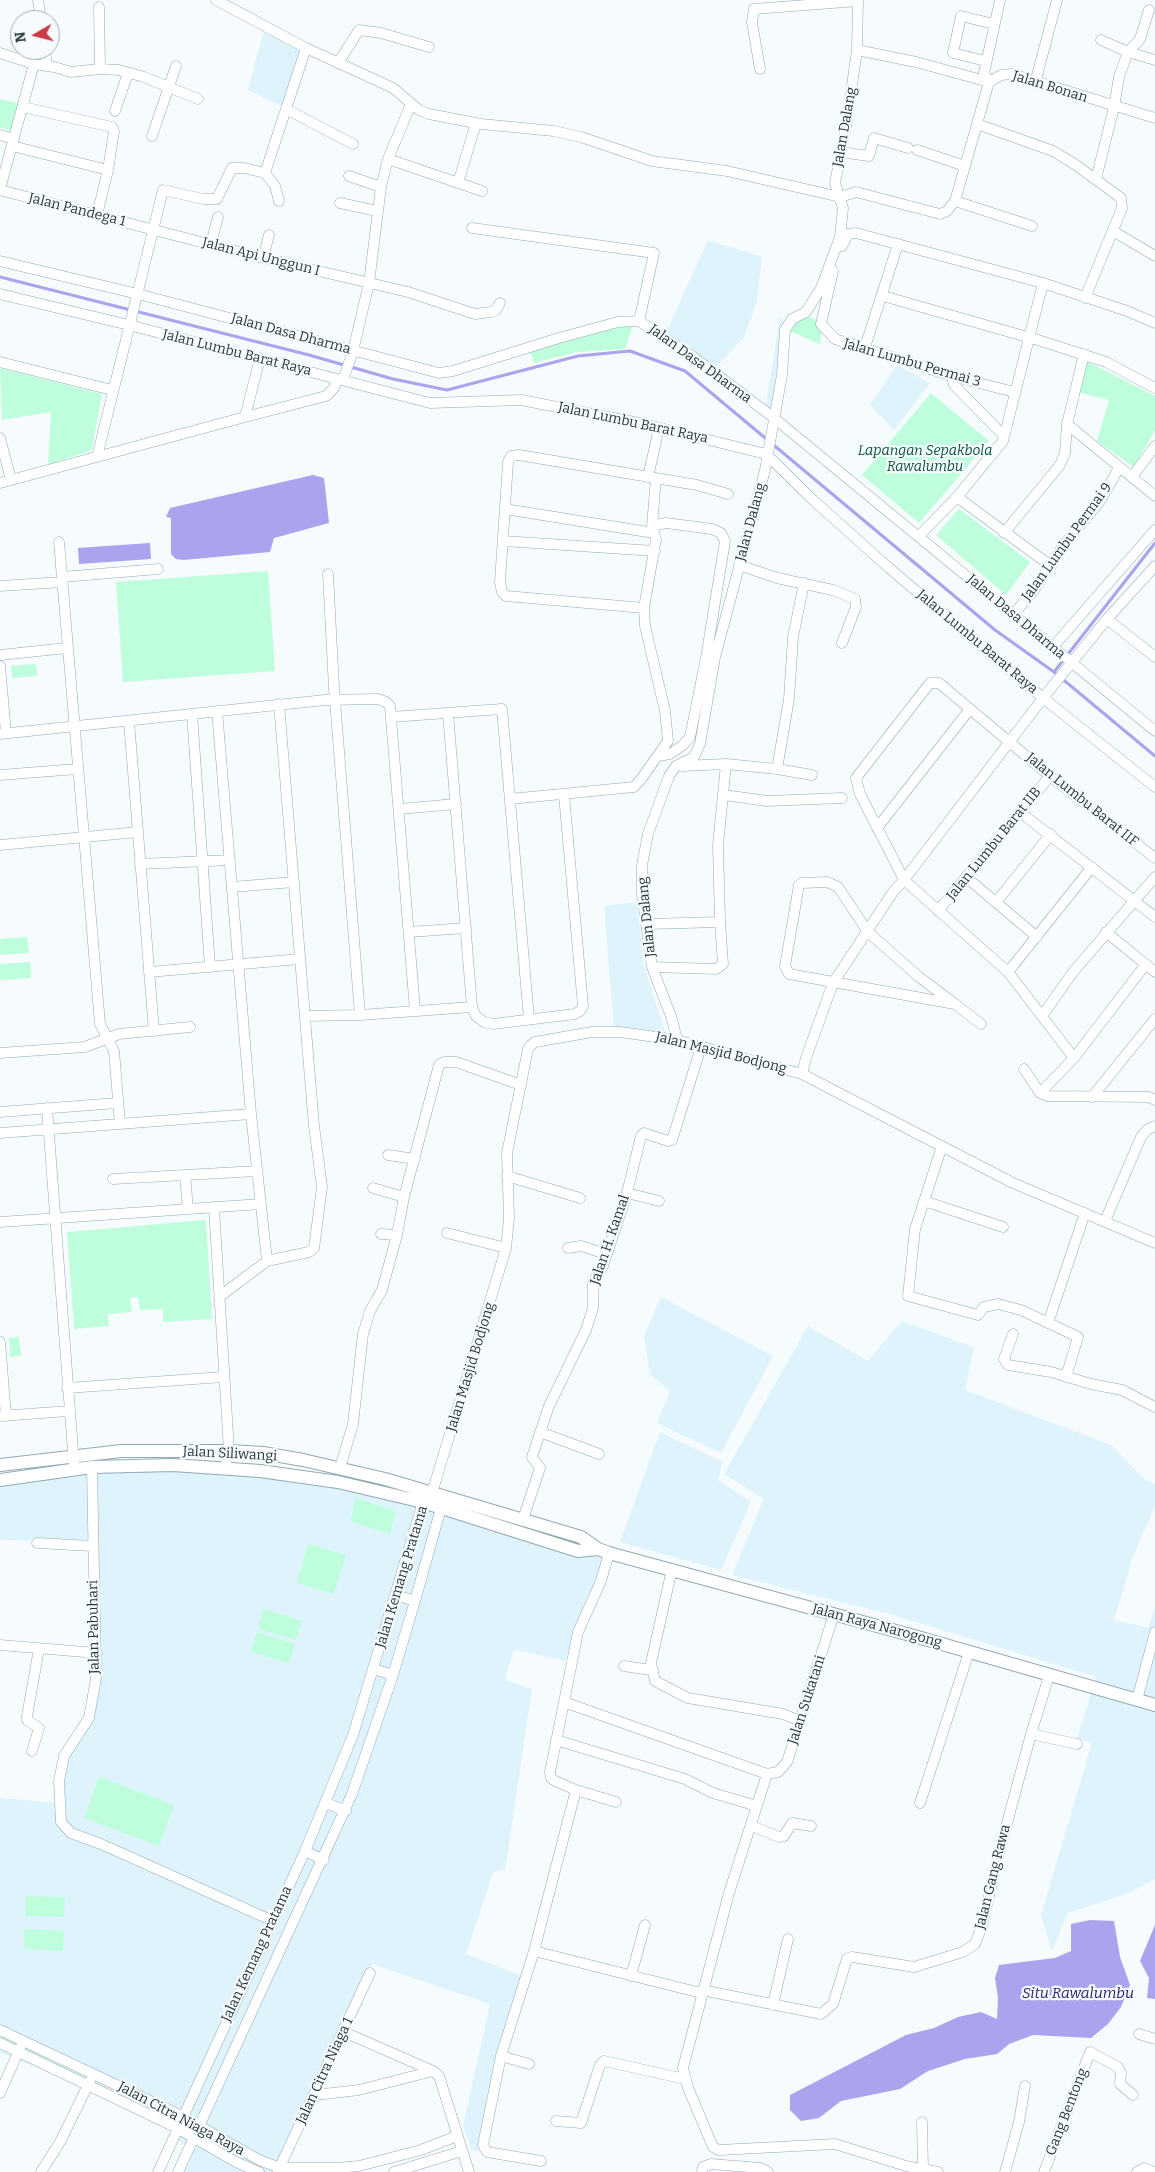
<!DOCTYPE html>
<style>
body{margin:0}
#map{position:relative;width:1155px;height:2172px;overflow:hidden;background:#f6fcfe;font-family:Bitter,serif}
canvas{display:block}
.north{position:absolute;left:10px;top:10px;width:50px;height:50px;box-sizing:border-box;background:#f6fcfe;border:1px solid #a5adb0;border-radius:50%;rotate:262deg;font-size:14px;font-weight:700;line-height:20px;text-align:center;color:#2b363a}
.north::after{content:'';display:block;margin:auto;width:18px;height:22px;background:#cb3b47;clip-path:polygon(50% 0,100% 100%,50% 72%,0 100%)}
</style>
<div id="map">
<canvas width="1155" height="2172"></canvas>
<div class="north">N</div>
</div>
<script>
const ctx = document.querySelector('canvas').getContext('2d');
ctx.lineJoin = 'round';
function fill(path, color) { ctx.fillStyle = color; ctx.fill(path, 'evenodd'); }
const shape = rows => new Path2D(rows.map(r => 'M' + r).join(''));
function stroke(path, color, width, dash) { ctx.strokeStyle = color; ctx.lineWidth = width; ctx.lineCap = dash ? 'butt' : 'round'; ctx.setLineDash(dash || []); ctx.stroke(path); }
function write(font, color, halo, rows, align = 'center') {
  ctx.font = font + ' Bitter,serif'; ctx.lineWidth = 4.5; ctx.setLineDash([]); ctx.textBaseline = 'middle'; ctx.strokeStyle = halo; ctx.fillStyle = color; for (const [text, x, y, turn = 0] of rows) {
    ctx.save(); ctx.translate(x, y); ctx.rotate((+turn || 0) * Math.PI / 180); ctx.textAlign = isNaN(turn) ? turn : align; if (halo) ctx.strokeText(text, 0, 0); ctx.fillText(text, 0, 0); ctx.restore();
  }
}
fill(shape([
 [264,31,303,51,284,107,248,90],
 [708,240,762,257,757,302,744,337,715,368,666,333],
 [780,318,787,321,773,410,766,405],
 [897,365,930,383,894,430,870,405],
 [637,902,644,966,666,1035,614,1028,604,906],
 [661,1297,773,1356,721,1453,657,1423,670,1391,650,1374,644,1336],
 [902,1321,974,1348,965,1390,1111,1445,1145,1480,1155,1484,1155,1505,1132,1560,1114,1620,1148,1628,1155,1607,1155,1879,1129,1893,1068,1913,1052,1951,1041,1915,1092,1743,1077,1739,1096,1677,893,1615,732,1575,764,1499,724,1474,808,1326,868,1361],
 [660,1432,723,1462,718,1480,751,1502,721,1570,620,1542],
 [173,1465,365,1485,610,1557,585,1601,565,1661,514,1649,505,1680,532,1689,505,1870,493,1872,466,1954,522,1976,478,2151,472,2150,463,2126,490,2004,372,1964,278,2172,184,2172,192,2155,164,2122,0,2052,0,1798,56,1803,64,1748,86,1729,95,1656,95,1542,0,1540,0,1480]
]), '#def3fc');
fill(shape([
 [0,99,18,103,12,130,0,128],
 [805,315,819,321,822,329,820,344,787,330],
 [633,325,625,349,577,352,534,363,530,351,574,337],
 [1086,361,1155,396,1155,430,1134,467,1097,441,1109,400,1077,392],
 [0,368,102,394,92,450,48,465,51,412,2,420],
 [931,393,989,441,919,523,862,475],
 [959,509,1030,562,1006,595,936,535],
 [268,571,275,671,123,682,116,582],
 [36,664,37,676,12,678,11,666],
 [27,937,29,953,0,955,0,939],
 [30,962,31,978,0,980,0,964],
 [206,1220,212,1319,163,1322,163,1309,140,1310,138,1297,130,1298,132,1312,108,1314,109,1326,74,1329,67,1232],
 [19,1337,21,1356,10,1357,9,1338],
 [356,1498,396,1511,390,1534,350,1521],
 [308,1544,346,1555,334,1594,297,1583],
 [264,1609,302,1621,296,1640,258,1629],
 [257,1632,295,1644,289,1663,251,1652],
 [99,1777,174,1805,159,1846,84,1818],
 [26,1896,65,1897,64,1917,25,1916],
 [24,1929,64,1931,63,1951,24,1949]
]), '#befedc');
fill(shape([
 [313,475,324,478,329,523,274,538,270,552,183,560,176,559,171,554,171,518,166,517,170,508],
 [150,543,151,559,79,564,78,548],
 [1090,1920,1114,1921,1120,1957,1130,1985,1121,2007,1108,2024,1091,2038,1033,2035,1009,2044,997,2054,965,2059,928,2071,900,2089,841,2101,819,2118,801,2121,790,2110,790,2095,906,2035,934,2028,958,2017,981,2012,997,2019,998,1998,995,1978,999,1965,1055,1958,1071,1951,1071,1924],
 [1155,1925,1155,1999,1147,1998,1149,1978,1140,1961]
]), '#a9a4ed');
stroke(shape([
 [0,277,309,355,393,379,447,390,578,356,630,351,685,371,995,630,1054,672,1155,756],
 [1054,672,1155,543]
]), '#a9a4ed', 3);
const minor = shape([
 [38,0,41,20],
 [216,0,306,48,393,88,419,110,429,114,481,124,554,131,581,137,652,161,727,171,840,197,856,192,940,214,947,211,955,201,989,82,984,73,1000,0],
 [99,7,100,69],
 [1101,40,1128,52,1155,60],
 [45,50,47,66],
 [857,50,916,62,989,82,1001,75,1012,74,1155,118],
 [0,53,34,64,54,67,71,72,100,69,119,70,144,77,198,99],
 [986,61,953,53,961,16,994,24],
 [338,63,359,30,381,33,429,47],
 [760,69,752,22,754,9,858,1],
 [1035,83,1057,0],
 [23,107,112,127,114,131,108,170,97,215],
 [286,109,353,144],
 [115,111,128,73],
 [977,124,1053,151,1076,165,1121,198,1122,208,1085,298],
 [0,135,14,139],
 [152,136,176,66],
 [12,146,108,170],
 [917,150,965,166],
 [840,152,869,156,874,138,908,148],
 [388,159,482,191],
 [265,173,306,48],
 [349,176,381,187],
 [1096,179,1114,107,1119,77,1128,52,1140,39,1149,10],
 [458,183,476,123],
 [0,189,34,64],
 [0,190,255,256,408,292,475,314,491,312,496,310,500,303],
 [955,201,1032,226],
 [340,203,377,211],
 [472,228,654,253,639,321],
 [1113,231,1155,256],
 [211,244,218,217],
 [842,246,848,234,856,233,1043,283,1127,311,1155,323],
 [263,258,269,235],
 [0,261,138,294,439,373,453,371,559,338,618,322,639,321,692,356,774,418,1155,731],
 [833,271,821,324,835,339,952,376,1014,392],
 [0,294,129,325,430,403,521,400,644,424,766,454,813,500,889,568,1043,698,1155,787],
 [883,296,1038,340,1106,362,1155,388],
 [865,347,898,244],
 [0,362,112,390],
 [952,376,954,385,1004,436],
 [343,380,353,351,369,283,381,187,388,159,411,104],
 [245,417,326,396,334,388,337,379],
 [1067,424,1155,496],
 [0,438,11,480],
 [97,457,163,190,203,199,217,199,232,168,244,168,265,173,275,186,279,201],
 [648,477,659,428],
 [1132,477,1155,446],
 [0,483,245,417,260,358],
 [957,497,1051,566],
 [505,509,654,533],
 [652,526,666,523,712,529,721,533,725,541,706,658,690,737,683,745,670,754,658,756],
 [1004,533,1060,465,1065,453,1067,424,1084,354],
 [919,536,957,497,1003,441,1043,283],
 [503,541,655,551],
 [59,542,100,1024,114,1051,120,1124],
 [739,565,777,578,833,590,855,599,856,607,842,643],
 [328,574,334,688,360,1015],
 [62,577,158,569],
 [0,586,62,582],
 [644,608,506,596,502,592,500,582,508,462,511,456,519,455,697,485,728,494],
 [1013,615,1034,590,1063,546,1100,501,1119,468],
 [1107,619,1155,657],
 [1052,648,1155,530],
 [0,655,67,648],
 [0,666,6,733],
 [217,711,251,1114,267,1261],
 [448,713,472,1007,476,1016,484,1022,493,1024,575,1014,580,1011,583,1006,564,795],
 [192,714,210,967],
 [391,717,502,709,529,1019],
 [129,721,154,1031],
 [0,734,325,700,378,699,386,702,390,706,415,1010],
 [682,766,726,764,777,769,812,775],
 [777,769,789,699,793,637,804,583],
 [0,775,77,769],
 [724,795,767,801,842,798],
 [510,799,634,787,642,778,668,741,665,711,645,626,644,608,656,539,652,526,656,478],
 [399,809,456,804],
 [1020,812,1155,917],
 [877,828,970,709],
 [0,845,138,832],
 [140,864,230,860],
 [966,877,1037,937],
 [232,887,294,882],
 [997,901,1051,834],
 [938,911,1050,776],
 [647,924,720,922],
 [409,932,466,928],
 [1106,932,1155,972],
 [652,967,716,969,723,964,720,922,718,845,726,764],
 [149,972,300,959],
 [1008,972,1092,867],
 [955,1004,919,977,868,932,838,887,827,882,802,883,799,885,785,966,789,974,955,1004,981,1024],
 [305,1016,360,1015,472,1007],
 [1042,1016,1073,972,1155,877],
 [677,1040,672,1019,652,967,642,894,642,865,648,834,669,776,676,766,694,757,700,744,715,657,765,470,782,375,785,330,792,319,806,312,821,288,840,237,843,208,835,183,847,121,857,50,858,0],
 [0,1053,85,1047,119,1034,190,1027],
 [1074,1058,1008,972,904,880,860,794,856,778,930,683,939,683,1050,776,1155,858],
 [1024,1069,1040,1093,1047,1096,1149,1097,1155,1100],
 [802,1074,806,1058,833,983,893,892,904,880,1043,698,1107,619,1155,566],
 [1040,1093,1074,1058,1146,964],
 [1092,1097,1155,1019],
 [47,1108,74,1464],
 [0,1112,117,1103],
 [0,1133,251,1114],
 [942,1146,915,1229,908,1296,978,1315,984,1307,998,1304,1021,1310,1078,1337,1066,1377],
 [388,1155,415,1159],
 [185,1175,188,1209],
 [507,1176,580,1198],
 [113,1179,257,1171],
 [373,1188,404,1197],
 [627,1193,659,1201],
 [924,1201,1003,1227],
 [214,1207,229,1451,225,1467],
 [1105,1221,1141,1137,1147,1130,1155,1126],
 [0,1222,261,1204],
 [447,1233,506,1248],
 [381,1234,397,1235],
 [568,1248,581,1246,606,1254],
 [219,1297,267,1261,309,1252,314,1248,322,1187,314,1126,279,704],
 [1048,1323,1085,1213],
 [1013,1334,1004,1359,1008,1365,1051,1372,1091,1384,1122,1390,1155,1407],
 [0,1342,6,1416],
 [67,1388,223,1377],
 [0,1416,69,1411],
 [540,1432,599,1454],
 [92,1467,96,1678,89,1718,64,1756,59,1781,61,1822,71,1833,101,1844,273,1921],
 [340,1468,353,1424,363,1334,370,1311,382,1290,397,1235,404,1197,439,1065,444,1062,456,1062,521,1085],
 [523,1519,540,1468,532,1457,549,1406,586,1330,593,1308,593,1282,603,1266,627,1193,641,1136,644,1133,668,1141,672,1140,701,1047],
 [37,1543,92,1546],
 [609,1553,601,1581,578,1632,550,1772,551,1778,555,1781,576,1790,616,1802],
 [672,1569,651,1663,655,1681,688,1698,783,1714,800,1721],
 [396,1595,415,1601],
 [0,1645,97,1653],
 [624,1666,651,1670],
 [373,1669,393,1675],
 [1137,1700,1155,1632],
 [564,1702,767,1774,778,1772,787,1762,834,1614],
 [1031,1734,1077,1744],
 [556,1740,685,1779,713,1793,757,1806],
 [32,1751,39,1728,27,1720,27,1716,39,1649],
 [767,1774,729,1893,683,2068,688,2088,713,2147,719,2150,835,2144,906,2166,938,2172],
 [576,1790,534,1951,701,1993],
 [326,1803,346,1811],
 [920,1803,969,1652],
 [752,1826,779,1837,784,1836,792,1823,811,1826],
 [305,1851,324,1860],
 [534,1951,501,2056,483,2145,487,2152,541,2161],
 [631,1976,645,1925],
 [702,1990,821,2014,833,2004,847,1959,852,1957,914,1967,963,1952,975,1944,982,1926,999,1853,1031,1734,1049,1676],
 [773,2005,788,1939],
 [0,2030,182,2116,259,2160,280,2168,337,2168,359,2166,421,2150,457,2136],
 [1139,2034,1155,2039],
 [0,2043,177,2128,236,2162,259,2172],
 [501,2056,529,2064],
 [433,2071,439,2076,469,2172],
 [0,2093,20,2048],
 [315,2095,359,2090,433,2071,344,2032],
 [556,2121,581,2123,600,2065,604,2061,685,2079],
 [922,2122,923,2169],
 [278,2171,370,1973],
 [41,2172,60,2142,90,2081],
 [158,2172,305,1851,353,1735,423,1502,432,1493,506,1248,509,1218,507,1153,528,1049,531,1045,535,1042,592,1032,620,1032,677,1040,802,1074,1013,1183,1155,1243],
 [178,2172,352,1794,393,1675,415,1601,441,1508,437,1501],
 [394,2172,462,2151],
 [702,2172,703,2167,711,2164,761,2168,768,2172],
 [1005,2172,1019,2122,1025,2086],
 [1044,2172,1090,2052,1118,2067,1121,2073,1120,2084,1133,2095],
 [1137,2172,1144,2168,1154,2172]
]);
const major = shape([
 [0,1465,121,1451,229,1451,263,1453,303,1460,385,1479,581,1537,598,1549,609,1553,914,1636,1155,1705],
 [0,1480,92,1467,173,1465,260,1471,338,1482,423,1502,578,1551,598,1549]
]);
stroke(minor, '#90aab5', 11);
stroke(major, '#90aab5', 14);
stroke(minor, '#fff', 10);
stroke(major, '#fff', 12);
write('14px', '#2b363a', '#f6fcfe', [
 ["Jalan Bonan",1050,87,17],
 ["Jalan Dalang",845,127,-80],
 ["Jalan Pandega 1",77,210,14],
 ["Jalan Api Unggun I",261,257,14],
 ["Jalan Dasa Dharma",291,334,15],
 ["Jalan Lumbu Barat Raya",237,353,14],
 ["Jalan Lumbu Permai 3",912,363,16],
 ["Jalan Dasa Dharma",700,364,36],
 ["Jalan Lumbu Barat Raya",633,423,12],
 ["Jalan Dalang",751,522,-75],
 ["Jalan Lumbu Permai 9",1067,542,-54],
 ["Jalan Dasa Dharma",1016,617,40],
 ["Jalan Lumbu Barat Raya",977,642,40],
 ["Jalan Lumbu Barat IIF",1082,800,39],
 ["Jalan Lumbu Barat IIB",994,844,-51],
 ["Jalan Dalang",647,917,-96],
 ["Jalan Masjid Bodjong",721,1053,14],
 ["Jalan H. Kamal",610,1240,-71],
 ["Jalan Masjid Bodjong",471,1367,-73],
 ["Jalan Siliwangi",230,1454,3],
 ["Jalan Kemang Pratama",402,1577,-73],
 ["Jalan Raya Narogong",877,1626,15],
 ["Jalan Pabuhari",94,1627,-91],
 ["Jalan Sukatani",807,1700,-72],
 ["Jalan Gang Rawa",993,1877,-76],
 ["Jalan Kemang Pratama",257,1954,-65],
 ["Jalan Citra Niaga 1",325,2071,-65],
 ["Gang Bentong",1067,2112,-69],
 ["Jalan Citra Niaga Raya",181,2119,28]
]);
write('italic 14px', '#0b5137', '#f6fcfe', [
 ["Lapangan Sepakbola",925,451],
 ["Rawalumbu",925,467]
]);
write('italic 15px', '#322073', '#f6fcfe', [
 ["Situ Rawalumbu",1078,1994]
]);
</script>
